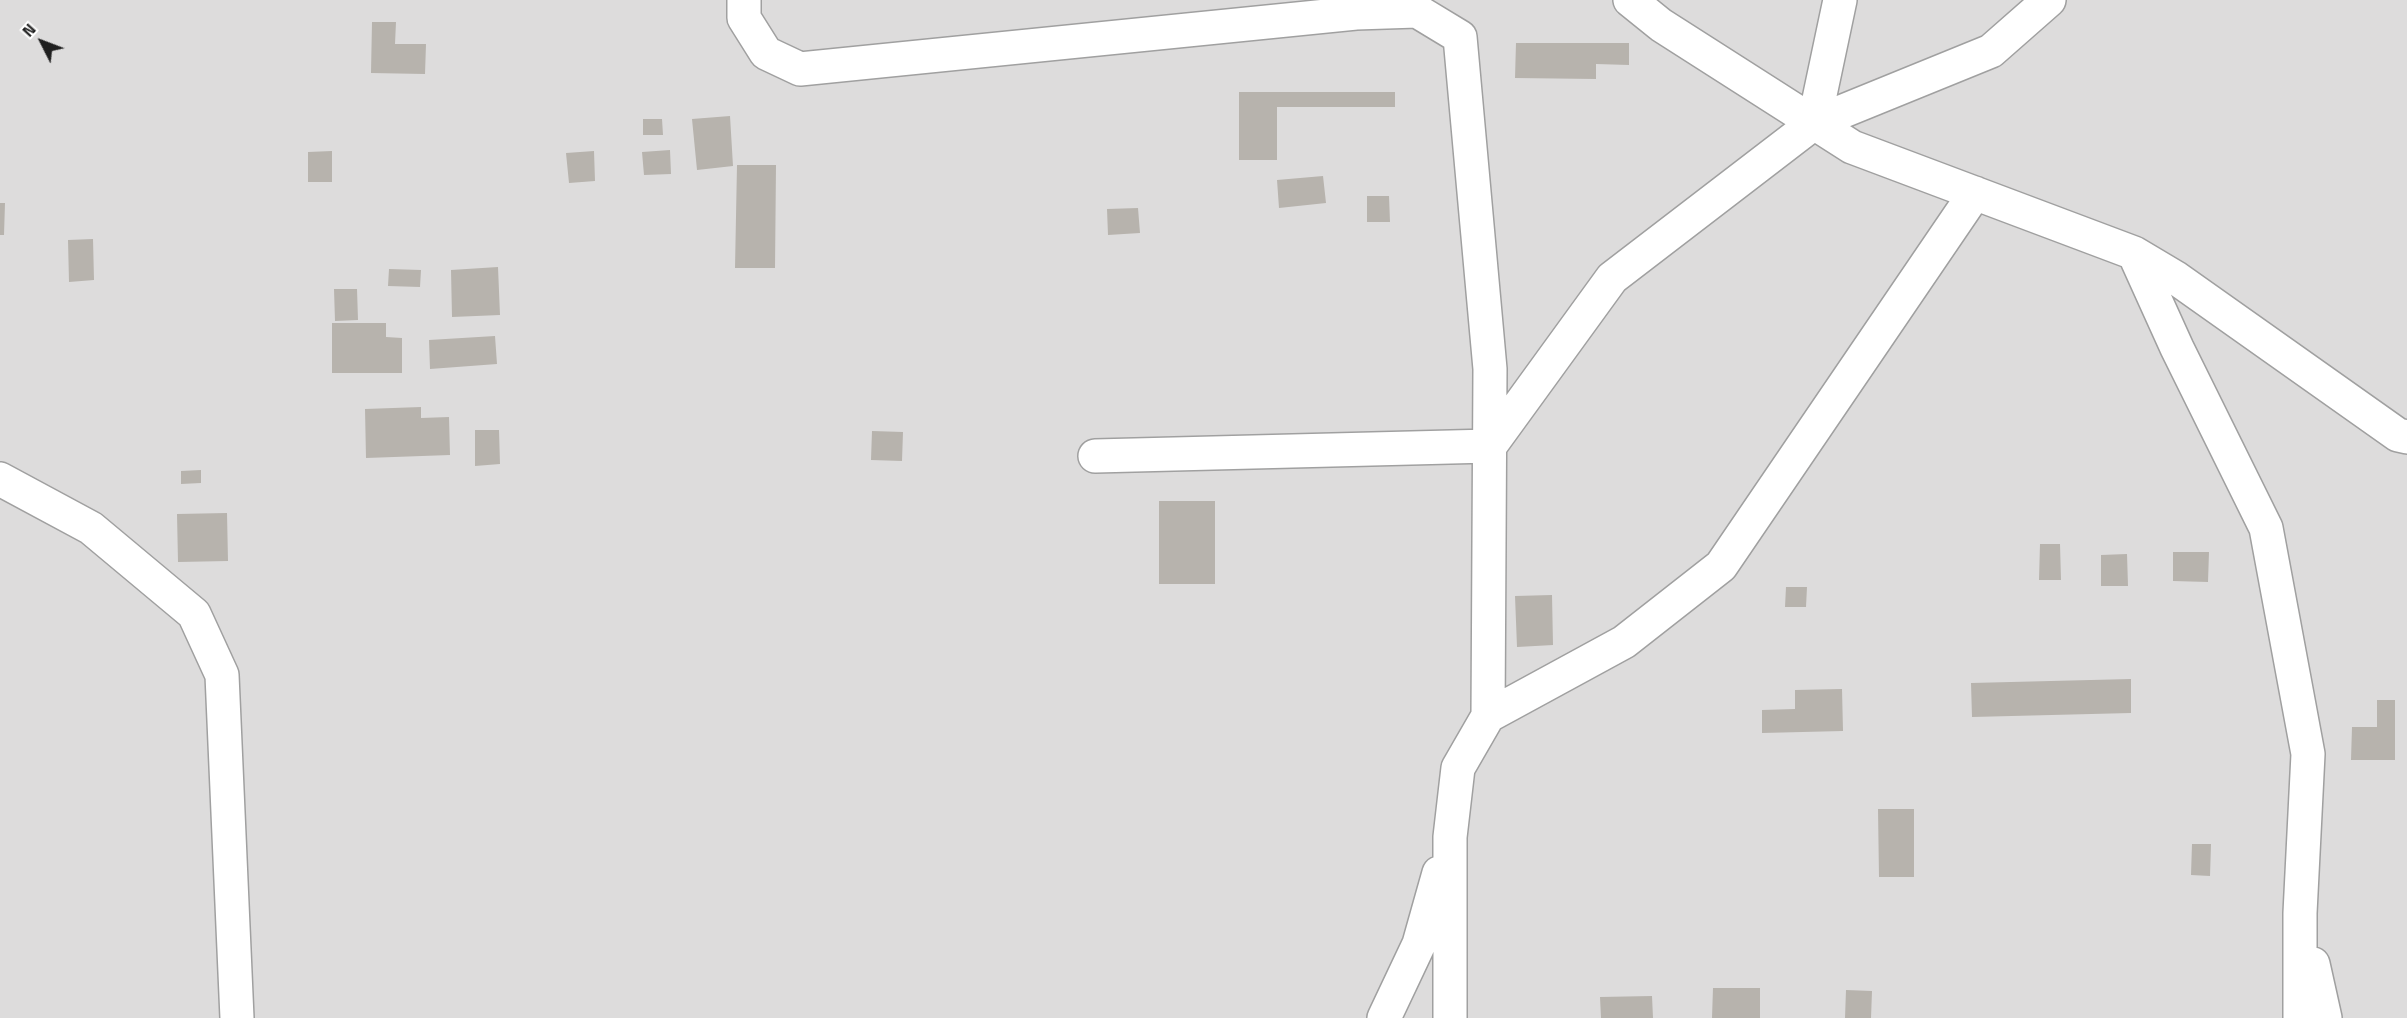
<!DOCTYPE html>
<style>
body{margin:0}
#map{position:relative;width:2407px;height:1018px;overflow:hidden;background:#efede7;font-family:"Titillium Web",sans-serif}
canvas{display:block}
.north{position:absolute;left:12px;top:12px;width:60px;height:60px;-webkit-text-stroke:4px #fff;paint-order:stroke;rotate:312deg;font-size:16px;font-weight:700;line-height:24px;text-align:center;color:#1f1f1f}
.north::after{content:'';display:block;margin:auto;width:21px;height:27px;background:#1f1f1f;clip-path:polygon(50% 0,100% 100%,50% 72%,0 100%)}
</style>
<div id="map">
<canvas width="2407" height="1018"></canvas>
<div class="north">N</div>
</div>
<script>
const ctx = document.querySelector('canvas').getContext('2d');
ctx.lineJoin = 'round';
function fill(path, color) { ctx.fillStyle = color; ctx.fill(path, 'evenodd'); }
const shape = rows => new Path2D(rows.map(r => 'M' + r).join(''));
function stroke(path, color, width, dash) { ctx.strokeStyle = color; ctx.lineWidth = width; ctx.lineCap = dash ? 'butt' : 'round'; ctx.setLineDash(dash || []); ctx.stroke(path); }
fill(shape([
 [0,0,2407,0,2407,1018,0,1018]
]), '#dddcdc');
fill(shape([
 [372,22,396,22,395,44,426,44,425,74,371,73],
 [1516,43,1629,43,1629,65,1596,64,1596,79,1515,78],
 [1239,92,1395,92,1395,107,1277,107,1277,160,1239,160],
 [730,116,733,166,697,170,692,119],
 [643,119,662,119,663,135,643,135],
 [670,150,671,174,644,175,642,152],
 [332,151,332,182,308,182,308,152],
 [594,151,595,181,569,183,566,153],
 [737,165,776,165,775,268,735,268],
 [1323,176,1326,203,1279,208,1277,180],
 [1367,196,1389,196,1390,222,1367,222],
 [0,203,5,203,4,235,0,235],
 [1138,208,1140,233,1108,235,1107,209],
 [93,239,94,280,69,282,68,240],
 [498,267,500,315,452,317,451,270],
 [389,269,421,270,420,287,388,286],
 [334,289,357,289,358,320,335,321],
 [332,323,386,323,386,337,402,338,402,373,332,373],
 [495,336,497,364,430,369,429,340],
 [421,407,421,418,449,417,450,455,366,458,365,409],
 [475,430,499,430,500,464,475,466],
 [872,431,903,432,902,461,871,460],
 [201,470,201,483,181,484,181,471],
 [1159,501,1215,501,1215,584,1159,584],
 [227,513,228,561,178,562,177,514],
 [2040,544,2060,544,2061,580,2039,580],
 [2173,552,2209,552,2208,582,2173,581],
 [2127,554,2128,586,2101,586,2101,555],
 [1786,587,1807,587,1806,607,1785,607],
 [1552,595,1553,645,1517,647,1515,596],
 [2131,679,2131,713,1972,717,1971,683],
 [1842,689,1843,731,1762,733,1762,710,1795,709,1795,690],
 [2377,700,2395,700,2395,760,2351,760,2352,727,2377,727],
 [1878,809,1914,809,1914,877,1879,877],
 [2192,844,2211,844,2210,876,2191,875],
 [1713,988,1760,988,1760,1018,1712,1018],
 [1846,990,1872,991,1871,1018,1845,1018],
 [1652,996,1653,1018,1601,1018,1600,997]
]), '#b7b3ad');
const minor = shape([
 [744,0,744,18,766,53,800,69,1356,13,1417,11,1460,37,1490,369,1488,716],
 [1630,0,1661,25,1852,147,2134,253,2176,278,2398,435,2407,437],
 [1814,123,1840,0],
 [2134,253,2177,348,2266,528,2308,754,2300,913,2300,1018],
 [1095,456,1490,446,1612,278,1814,123,1991,51,2049,0],
 [0,479,91,528,194,614,222,675,237,1018],
 [2313,964,2325,1018],
 [1384,1018,1419,944,1439,873],
 [1450,1018,1450,837,1458,768,1488,716,1624,642,1721,566,1975,193]
]);
stroke(minor, '#a0a0a0', 36);
stroke(minor, '#fff', 33);
</script>
